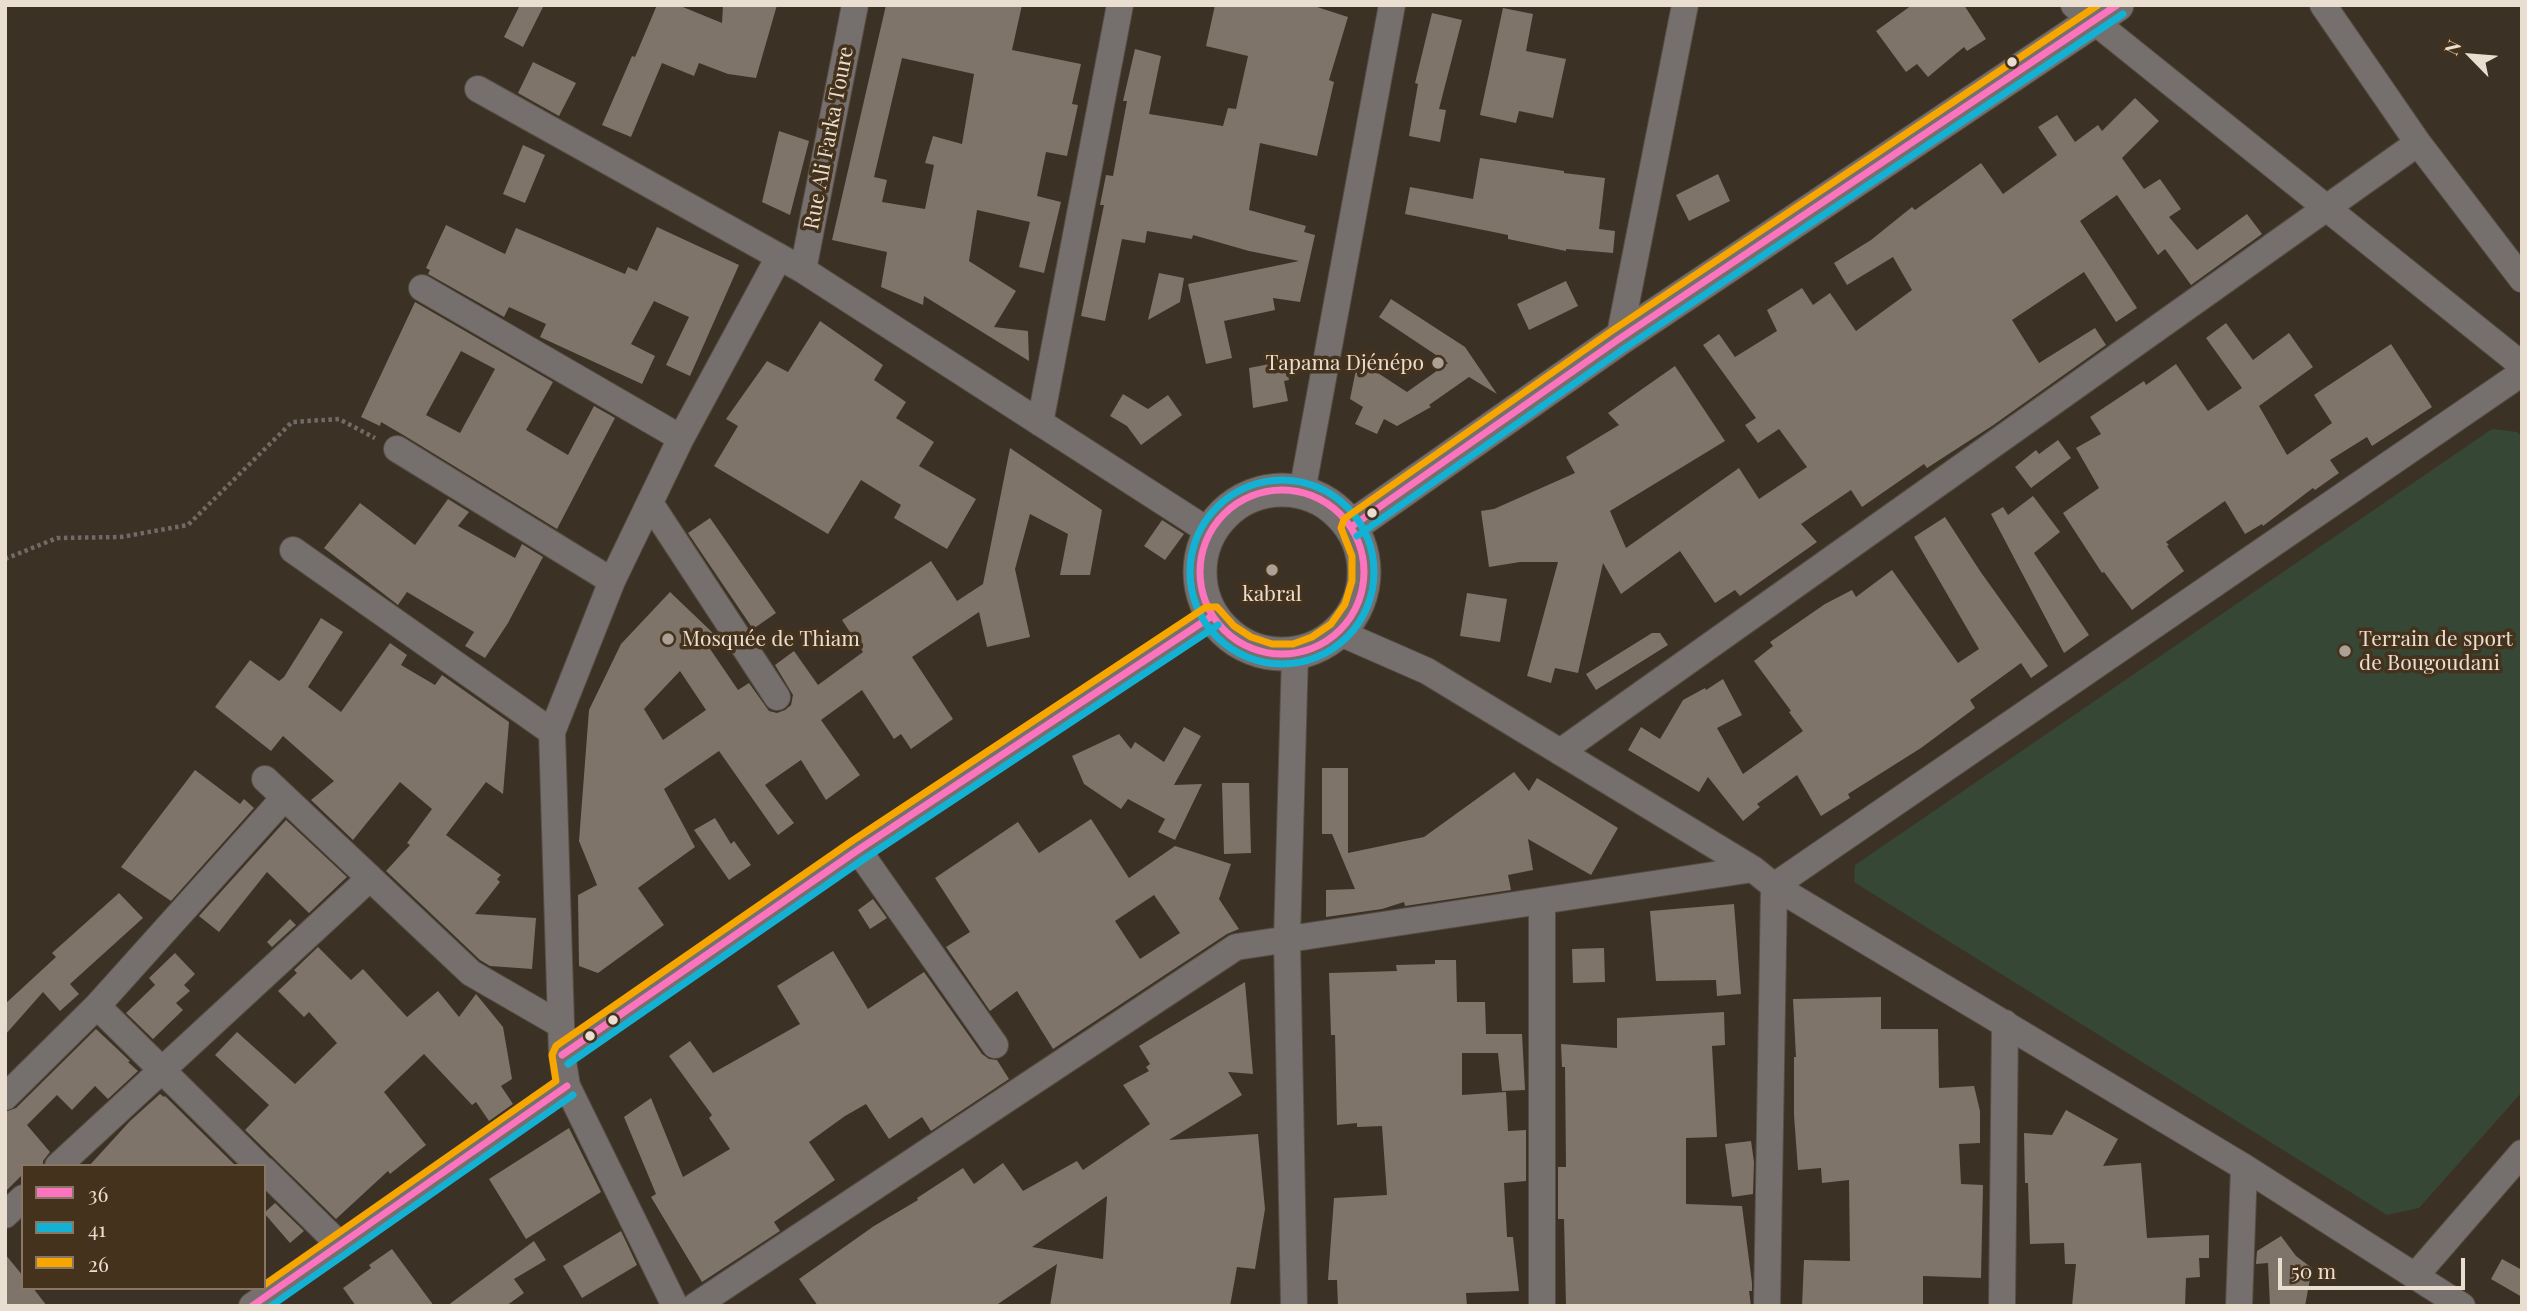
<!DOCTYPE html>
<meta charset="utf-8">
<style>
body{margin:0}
#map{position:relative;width:2527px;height:1311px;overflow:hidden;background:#3c3125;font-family:"Playfair Display",serif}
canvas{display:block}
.frame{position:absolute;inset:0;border:7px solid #eaded1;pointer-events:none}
.legend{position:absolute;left:21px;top:1164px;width:245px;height:126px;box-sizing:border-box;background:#45321c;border:2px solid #877764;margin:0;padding:9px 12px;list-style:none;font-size:21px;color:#eaded1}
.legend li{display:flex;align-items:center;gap:14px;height:35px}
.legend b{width:35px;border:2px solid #877764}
.north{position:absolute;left:2436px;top:21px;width:70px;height:70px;-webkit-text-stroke:5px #45321c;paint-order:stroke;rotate:295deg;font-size:19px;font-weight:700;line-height:28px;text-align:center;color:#eaded1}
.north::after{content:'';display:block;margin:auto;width:24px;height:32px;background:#eaded1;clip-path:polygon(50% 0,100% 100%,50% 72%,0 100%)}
.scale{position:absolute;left:2278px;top:1258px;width:187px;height:32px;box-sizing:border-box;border:4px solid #eaded1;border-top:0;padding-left:9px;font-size:21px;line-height:24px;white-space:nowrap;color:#eaded1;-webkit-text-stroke:5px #45321c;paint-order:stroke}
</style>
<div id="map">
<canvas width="2527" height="1311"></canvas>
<div class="frame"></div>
<ul class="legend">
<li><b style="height:9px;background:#fc73be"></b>36</li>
<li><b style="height:9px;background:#13b2d5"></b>41</li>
<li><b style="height:9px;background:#f7a600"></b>26</li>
</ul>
<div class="north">N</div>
<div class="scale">50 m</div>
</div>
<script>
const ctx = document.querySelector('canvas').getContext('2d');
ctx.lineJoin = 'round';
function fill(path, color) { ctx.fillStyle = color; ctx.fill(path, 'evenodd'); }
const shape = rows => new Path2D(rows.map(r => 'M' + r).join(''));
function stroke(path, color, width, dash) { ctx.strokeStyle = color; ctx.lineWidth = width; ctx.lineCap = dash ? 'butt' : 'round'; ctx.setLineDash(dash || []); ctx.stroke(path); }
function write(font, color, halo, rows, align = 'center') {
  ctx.font = font + ' "Playfair Display",serif'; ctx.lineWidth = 7; ctx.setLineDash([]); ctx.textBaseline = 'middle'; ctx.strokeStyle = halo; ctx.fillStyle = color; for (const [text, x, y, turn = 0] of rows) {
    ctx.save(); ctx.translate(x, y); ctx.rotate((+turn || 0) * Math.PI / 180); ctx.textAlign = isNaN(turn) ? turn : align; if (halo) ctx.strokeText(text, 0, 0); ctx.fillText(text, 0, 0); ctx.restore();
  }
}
fill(shape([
 [2492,429,2517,432,2522,437,2522,1092,2419,1208,2387,1215,1854,882,1855,865]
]), '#374735');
fill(shape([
 [520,5,544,5,523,47,504,37],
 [657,5,678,5,722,23,723,5,777,5,756,78,728,74,699,63,694,76,662,63,631,137,602,125,632,56,635,57],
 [886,5,1022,5,1012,50,1081,64,1072,104,1078,105,1067,156,1046,152,1037,196,1061,202,1044,273,1019,267,1030,222,977,210,969,261,1016,291,994,327,1028,331,1029,361,924,296,923,305,881,287,887,252,832,240],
 [902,58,974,74,962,144,933,136,925,163,934,165,925,209,882,202,887,180,874,177],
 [1215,5,1317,7,1348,17,1329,80,1334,82,1317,156,1260,143,1249,210,1306,226,1304,232,1315,235,1300,302,1273,298,1275,310,1224,321,1232,358,1206,364,1188,284,1299,261,1249,251,1193,235,1192,239,1147,231,1145,243,1122,239,1105,321,1081,316,1104,205,1100,205,1106,175,1113,176,1127,101,1123,101,1135,49,1161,56,1149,114,1223,126,1228,108,1236,109,1248,56,1206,46],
 [1912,5,1964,5,1986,39,1967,51,1964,47,1928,77,1917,64,1906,72,1876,31],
 [1503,8,1533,14,1526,51,1566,59,1553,118,1519,111,1516,123,1480,115],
 [1432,13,1462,20,1439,109,1446,110,1440,142,1409,136,1418,84,1415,83],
 [533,62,576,83,559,116,518,93],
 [2135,98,2159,121,2122,158,2144,189,2160,179,2181,209,2169,217,2197,250,2247,214,2262,234,2191,285,2165,249,2158,255,2117,195,2080,221,2137,308,2116,322,2084,272,2012,320,2039,363,2095,328,2106,345,1992,426,1927,468,1924,464,1862,507,1851,490,1801,524,1817,542,1740,596,1735,590,1715,603,1680,551,1621,594,1603,563,1578,673,1555,668,1551,683,1527,676,1558,562,1520,562,1489,567,1481,511,1494,509,1575,473,1566,457,1619,425,1608,413,1675,366,1725,441,1610,511,1626,548,1739,468,1759,499,1807,467,1779,429,1758,443,1745,425,1756,418,1703,345,1719,334,1735,357,1777,331,1767,310,1802,288,1813,305,1830,293,1856,331,1912,290,1893,257,1847,285,1834,263,1871,240,1912,207,1915,210,1981,163,2003,194,2057,155,2038,127,2057,115,2075,142,2098,125,2102,131],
 [779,131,809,141,790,215,762,202],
 [523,145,545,155,525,203,503,194],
 [1480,158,1564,171,1564,173,1605,178,1599,229,1615,231,1613,253,1566,249,1566,251,1508,239,1508,235,1405,214,1410,187,1473,199],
 [1718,174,1730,201,1689,221,1676,195],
 [446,225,505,254,516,228,625,274,628,267,637,271,657,227,739,265,690,376,666,365,689,317,654,301,631,344,655,356,642,384,540,337,546,324,509,307,504,317,428,274,430,270,426,268],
 [1159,273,1184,278,1180,302,1148,320],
 [1566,281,1578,306,1529,330,1517,304],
 [1391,299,1465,347,1497,394,1469,377,1429,405,1431,407,1397,426,1384,419,1377,434,1355,424,1363,407,1350,399,1358,360,1407,392,1448,363,1379,317],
 [415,302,553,382,526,430,568,455,594,406,615,418,557,529,405,436,381,422,380,426,361,417],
 [461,351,495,369,460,433,426,415],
 [820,321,883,365,874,380,906,402,896,418,934,442,919,466,976,499,947,549,894,518,901,505,861,480,828,534,714,466,738,426,726,419,767,361,788,372],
 [2226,323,2253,360,2289,333,2313,367,2259,406,2287,455,2332,423,2314,395,2391,344,2432,407,2372,446,2367,437,2330,460,2339,473,2315,490,2313,488,2263,526,2262,524,2245,534,2225,501,2166,542,2169,545,2167,546,2184,571,2132,610,2104,572,2102,573,2063,513,2099,488,2076,448,2101,434,2090,417,2144,381,2146,385,2176,364,2208,411,2242,388,2206,338],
 [1285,361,1289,380,1284,381,1288,401,1253,408,1249,368],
 [1123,394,1148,409,1168,395,1182,415,1141,445,1127,426,1110,416],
 [2058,440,2071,458,2031,488,2015,467,2036,450,2039,454],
 [1010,448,1102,510,1090,575,1060,575,1068,534,1030,514,1015,569,1030,637,987,647,979,612,912,657,953,719,911,749,901,734,894,739,862,690,821,720,860,775,826,800,801,760,765,785,794,823,778,835,719,751,664,789,695,847,638,888,664,925,598,973,579,966,578,895,597,885,579,841,589,710,621,644,670,592,714,634,706,643,738,690,749,683,769,711,777,713,785,710,791,705,793,695,775,665,794,651,818,685,863,652,842,620,931,561,957,601,983,584],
 [680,671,706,710,663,740,644,709],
 [2033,496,2060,532,2034,553,2089,635,2064,653,1991,514,2003,507,2008,515],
 [448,499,469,512,458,526,515,558,522,544,543,557,508,623,485,658,465,646,474,632,407,592,398,605,324,548,360,503,415,545],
 [1945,517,1980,571,2048,666,2031,678,2021,663,1970,700,1975,708,1921,748,1848,794,1850,798,1821,816,1797,775,1757,804,1760,807,1743,821,1708,777,1699,792,1628,750,1641,727,1660,739,1683,700,1705,688,1706,690,1723,679,1742,715,1717,728,1743,774,1803,731,1789,712,1791,711,1754,661,1773,646,1770,642,1825,604,1852,590,1856,597,1892,570,1958,663,1979,649,1914,537],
 [710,518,776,613,753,629,688,533],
 [1162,520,1184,534,1165,560,1144,546],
 [1467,593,1507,599,1500,642,1460,636],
 [321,618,343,632,308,687,341,712,390,643,407,655,401,665,435,685,442,675,509,722,503,794,486,782,446,835,501,875,497,879,500,882,475,914,536,918,532,969,490,966,480,960,386,871,410,845,407,843,432,809,400,782,353,840,311,800,334,781,283,736,271,751,215,707,250,660,279,681,284,677],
 [1652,633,1660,633,1668,645,1596,690,1586,674],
 [1184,727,1201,736,1174,785,1202,784,1175,840,1158,832,1165,819,1128,799,1121,809,1084,784,1072,756,1119,734,1131,749,1135,742,1164,762],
 [1322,768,1348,768,1348,853,1424,837,1514,772,1529,791,1537,778,1618,828,1591,875,1528,839,1533,870,1508,875,1511,890,1405,906,1404,902,1382,909,1326,917,1326,890,1355,889,1332,834,1322,834],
 [195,770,240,804,244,799,254,808,171,901,121,867],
 [1222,783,1249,783,1251,853,1224,854],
 [715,818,731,844,734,841,751,865,729,880,694,830],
 [1091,819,1129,878,1175,846,1231,864,1219,899,1239,929,1227,934,1053,1049,1017,991,990,1011,946,947,970,932,935,878,1018,822,1039,853],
 [1154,895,1180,933,1140,959,1115,921],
 [286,820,347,877,309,913,267,872,219,932,199,916],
 [119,893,143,918,70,984,79,994,60,1011,43,992,5,1035,5,1004,56,957,52,953],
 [873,899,887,918,870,929,858,910],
 [1734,904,1741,994,1717,996,1716,980,1656,981,1650,911],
 [290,919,296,925,272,947,267,942],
 [318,947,351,980,363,969,407,1017,438,991,459,1017,476,994,503,1027,512,1079,501,1086,513,1104,489,1121,476,1102,472,1105,424,1054,384,1092,426,1145,390,1174,388,1171,336,1219,245,1130,269,1105,215,1055,237,1032,295,1084,337,1043,309,1012,304,1017,278,991,297,973,294,970],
 [1604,948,1605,982,1573,983,1572,949],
 [833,951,868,1009,924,972,982,1054,989,1059,997,1060,1009,1079,931,1131,922,1117,889,1139,866,1104,845,1116,809,1142,835,1180,774,1222,780,1231,702,1282,651,1197,656,1194,624,1117,651,1098,683,1177,730,1149,709,1118,712,1115,669,1056,690,1041,713,1073,800,1024,777,986],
 [175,953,195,974,184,985,190,991,176,1003,183,1010,153,1039,126,1013,155,985,149,978],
 [1435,960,1456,960,1457,1002,1485,1002,1486,1034,1522,1034,1525,1090,1502,1091,1498,1053,1462,1053,1462,1095,1506,1092,1508,1131,1526,1130,1526,1181,1504,1183,1507,1237,1513,1237,1519,1291,1466,1293,1467,1306,1338,1306,1337,1280,1328,1280,1334,1198,1387,1195,1382,1126,1357,1127,1357,1123,1337,1125,1335,1035,1331,1035,1329,973,1397,971,1396,965,1435,964],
 [1245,982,1253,1074,1228,1072,1242,1095,1169,1140,1258,1134,1265,1209,1255,1269,1237,1267,1230,1306,1050,1306,1057,1264,995,1306,818,1306,799,1279,874,1226,918,1200,917,1198,963,1168,974,1184,1003,1163,1023,1191,1077,1161,1083,1170,1150,1124,1123,1085,1149,1071,1146,1067,1150,1064,1139,1046],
 [1107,1196,1103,1259,1032,1247],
 [1881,997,1881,1029,1938,1029,1939,1088,1974,1086,1980,1111,1980,1143,1959,1144,1961,1184,1983,1185,1981,1278,1923,1276,1923,1306,1802,1306,1804,1260,1850,1261,1849,1180,1822,1183,1821,1168,1798,1170,1794,1115,1794,1057,1796,1057,1793,999],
 [1724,1012,1725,1045,1712,1046,1717,1137,1686,1138,1686,1204,1742,1206,1752,1283,1752,1291,1749,1291,1751,1306,1566,1306,1564,1219,1558,1219,1558,1167,1566,1167,1565,1067,1562,1067,1561,1044,1617,1048,1617,1018],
 [96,1029,130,1061,128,1062,138,1071,108,1099,95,1086,72,1110,57,1095,27,1125,50,1152,43,1161,43,1166,23,1166,23,1174,5,1192,5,1112,16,1108],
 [160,1094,164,1097,165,1096,236,1166,89,1166,130,1121],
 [2066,1110,2118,1139,2103,1166,2141,1163,2147,1238,2209,1235,2209,1258,2199,1258,2200,1277,2186,1278,2185,1306,2072,1306,2076,1264,2065,1264,2064,1243,2030,1244,2028,1183,2025,1183,2024,1133,2052,1135],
 [569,1128,601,1192,526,1239,489,1179],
 [1751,1141,1754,1162,1753,1194,1732,1197,1725,1144],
 [275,1203,304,1231,290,1243,264,1213],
 [621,1231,637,1265,582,1298,563,1266],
 [2281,1236,2296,1256,2312,1268,2305,1306,2270,1306,2268,1263,2256,1264,2257,1251],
 [534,1241,546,1260,514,1279,524,1293,506,1306,447,1306],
 [392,1249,434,1306,356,1306,343,1288,371,1268,369,1265],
 [5,1254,23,1276,23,1288,33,1288,47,1306,5,1306],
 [2502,1259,2522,1270,2522,1297,2491,1279]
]), '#7e746a');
const minor = shape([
 [2074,5,2522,365],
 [2323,5,2418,143,2522,279],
 [478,89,803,270,1210,532],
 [803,270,855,5],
 [422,288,681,438],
 [1619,339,1685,5],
 [1040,423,1120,5],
 [397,449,612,581],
 [1302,492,1392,5],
 [650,503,777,697],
 [293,550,552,732],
 [1338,632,1427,671,1753,869,1774,886,2244,1167,2462,1306],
 [1560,752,2418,143],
 [265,779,471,973,561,1025],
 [858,850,995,1045],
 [97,1006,259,1166],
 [562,1055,858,850,1212,616],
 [5,1097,97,1006,284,798],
 [58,1166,370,878],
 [264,1170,340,1245],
 [5,1215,23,1198],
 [2416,1275,2522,1153],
 [252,1306,567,1086],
 [675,1306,567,1086,562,1055,552,732,612,581,681,438,779,257],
 [695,1306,1236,947,1753,869],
 [1294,1306,1287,939,1295,654],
 [1542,1306,1542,901],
 [1767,1306,1774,886,2522,373],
 [2002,1306,2005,1023],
 [2239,1306,2244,1167]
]);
const tertiary = shape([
 '1200 572a82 82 0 1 1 164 0a82 82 0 1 1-164 0Z',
 [1351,527,1619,339,2117,5]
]);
stroke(minor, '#564d42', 28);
stroke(tertiary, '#564d42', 35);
stroke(shape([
 [5,559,57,538,121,537,188,525,292,422,339,419,375,438]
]), '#716a66', 4.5, [3.5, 3.5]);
stroke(minor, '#756f6d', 26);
stroke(tertiary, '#756f6d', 33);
stroke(shape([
 '1200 572a82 82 0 1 1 164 0a82 82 0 1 1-164 0Z',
 [1351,527,1619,339,2117,5],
 [562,1055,858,850,1212,616],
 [252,1306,567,1086]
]), '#fc73be', 7);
stroke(shape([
 '1190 572a92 92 0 1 1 184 0a92 92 0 1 1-184 0Z',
 [1357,536,1625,348,2123,14],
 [568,1064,864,859,1218,625],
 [271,1306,573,1095]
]), '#13b2d5', 7);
stroke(shape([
 [264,1285,556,1081,552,1055,556,1046,852,841,1206,607,1217,607,1234,626,1251,637,1272,644,1293,644,1312,637,1331,624,1345,604,1352,581,1352,556,1341,528,1344,519,1613,330,2098,5]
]), '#f7a600', 7);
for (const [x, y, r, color] of [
 [2012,62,6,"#eaded1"],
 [1438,363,7,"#ada195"],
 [1372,513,6,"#eaded1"],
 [1272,570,7,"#ada195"],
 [668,639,7,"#ada195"],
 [2345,651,7,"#ada195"],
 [613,1020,6,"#eaded1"],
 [590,1036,6,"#eaded1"]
]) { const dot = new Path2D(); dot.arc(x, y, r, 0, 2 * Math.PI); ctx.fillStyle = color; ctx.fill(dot); stroke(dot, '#45321c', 2.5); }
write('21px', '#eaded1', '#45321c', [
 ["Rue Ali Farka Toure",829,138,-79]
]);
write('21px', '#eaded1', '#45321c', [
 ["Tapama Djénépo",1424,363,"right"],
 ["kabral",1272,594,"center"],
 ["Mosquée de Thiam",682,639],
 ["Terrain de sport",2359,639],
 ["de Bougoudani",2359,663]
], 'left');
</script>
